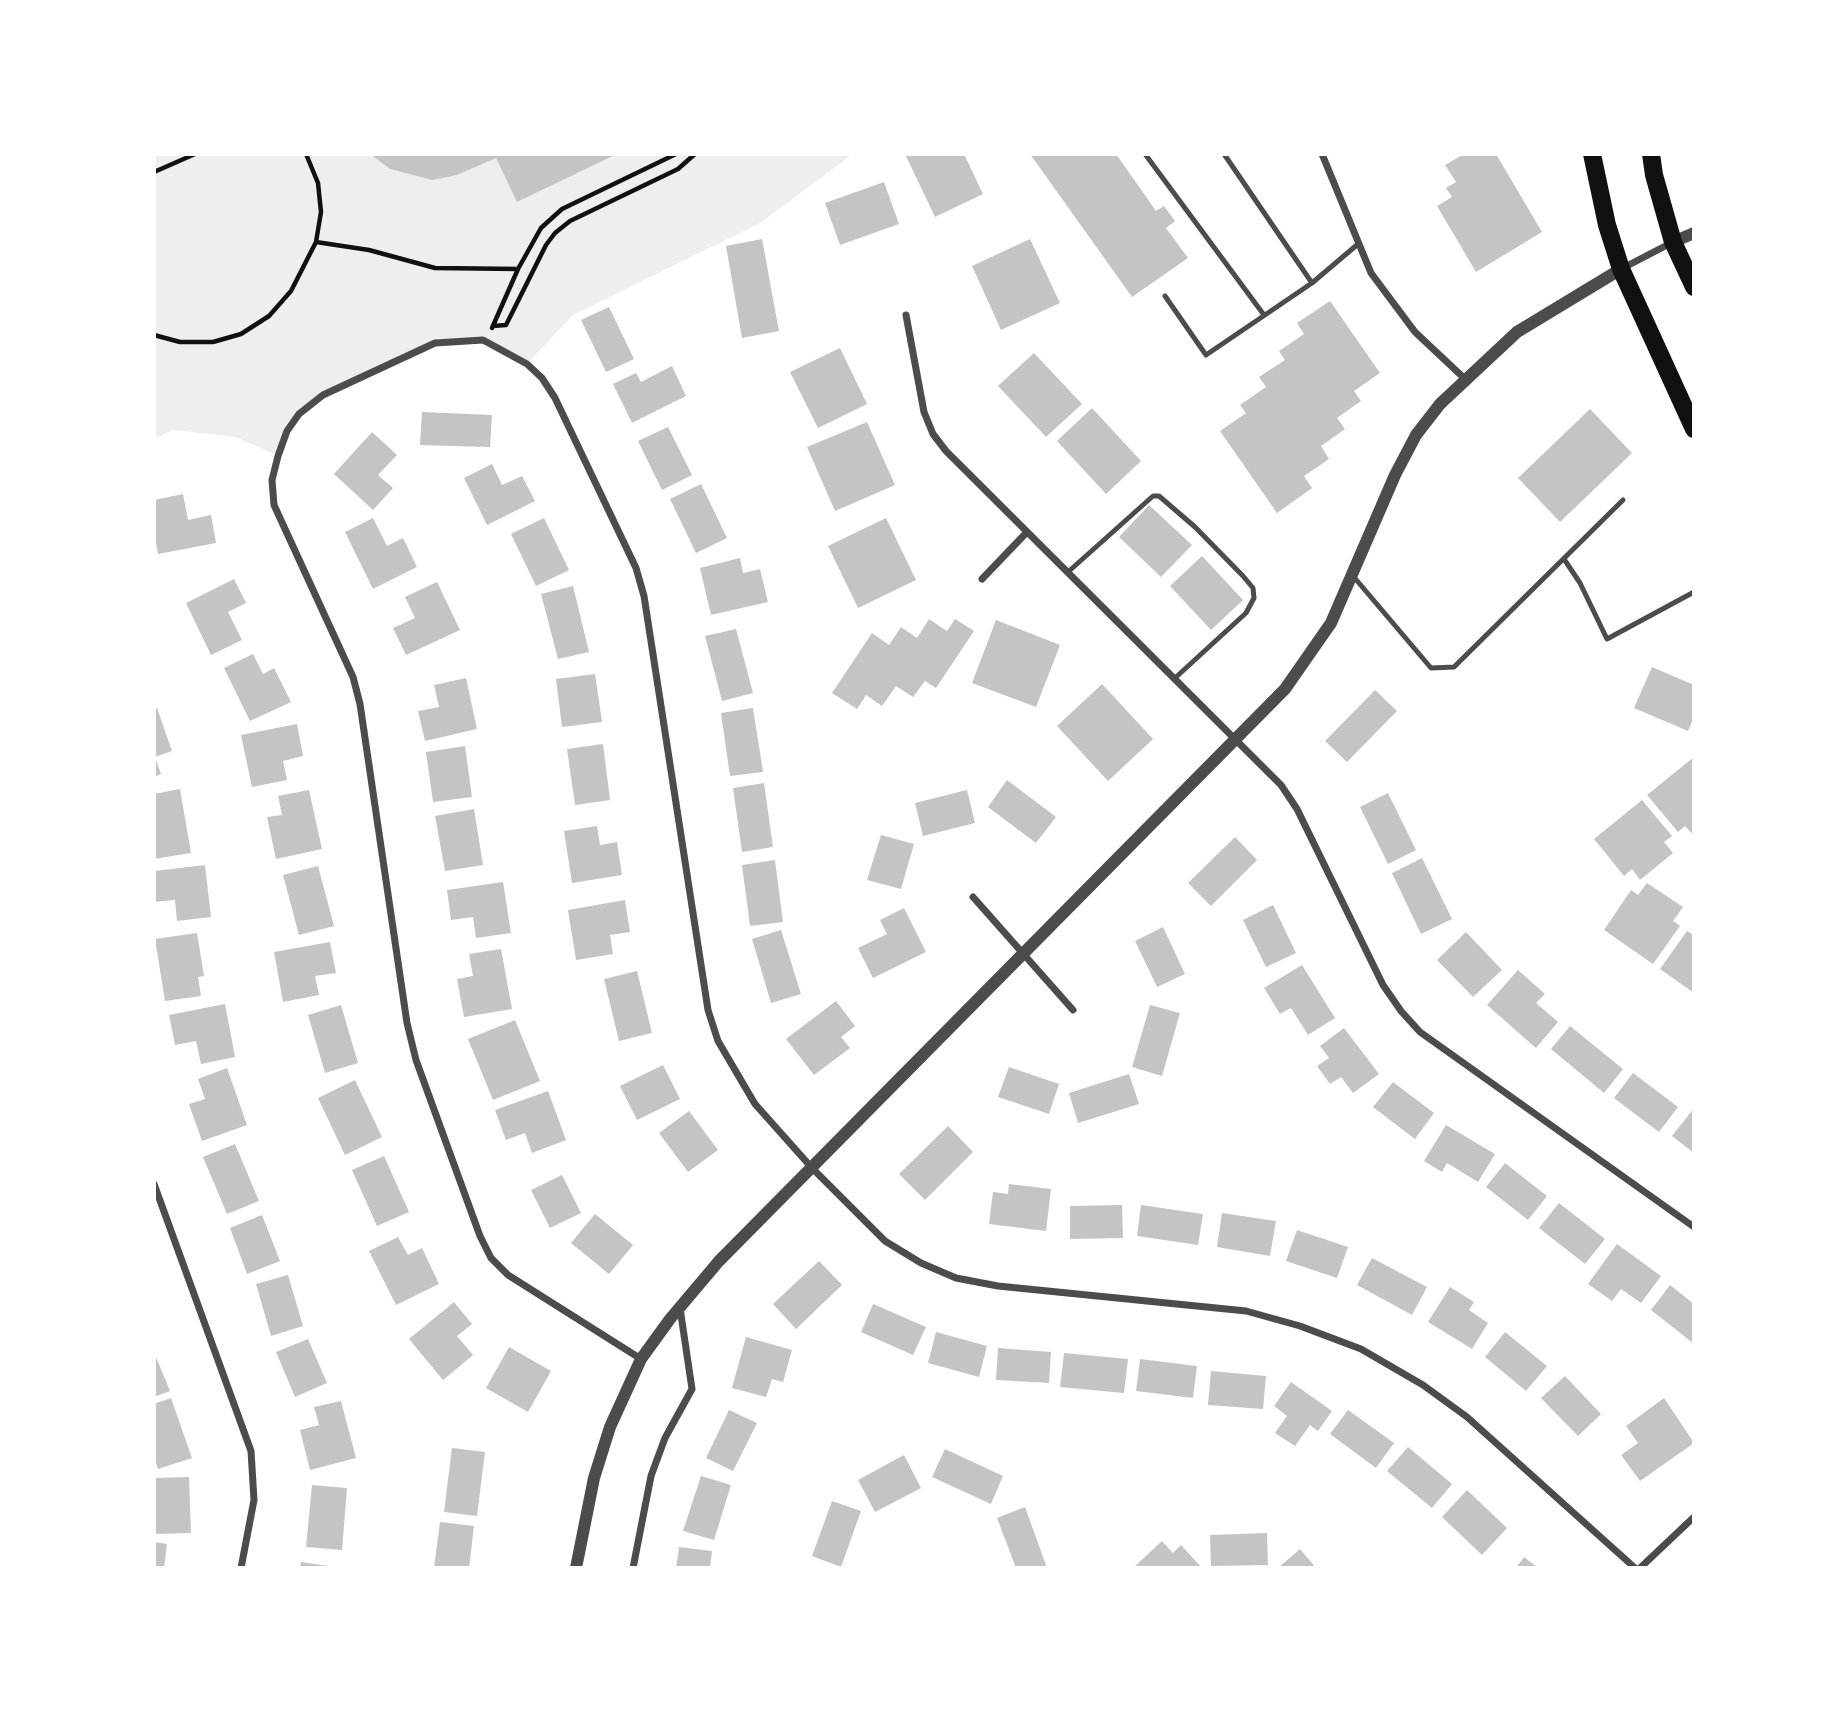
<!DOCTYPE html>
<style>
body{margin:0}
#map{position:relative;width:1848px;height:1722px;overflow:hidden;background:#fff;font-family:Raleway,sans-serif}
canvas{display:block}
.frame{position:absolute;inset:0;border:156px solid #fff;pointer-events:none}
</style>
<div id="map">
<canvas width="1848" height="1722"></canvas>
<div class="frame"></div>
</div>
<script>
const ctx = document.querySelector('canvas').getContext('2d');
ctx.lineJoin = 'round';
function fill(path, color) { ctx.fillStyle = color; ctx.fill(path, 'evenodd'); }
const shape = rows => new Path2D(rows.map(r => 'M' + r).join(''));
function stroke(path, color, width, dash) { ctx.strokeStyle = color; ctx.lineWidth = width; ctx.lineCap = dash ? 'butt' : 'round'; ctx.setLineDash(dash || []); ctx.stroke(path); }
fill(shape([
 [154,154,370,154,390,169,432,180,496,158,517,202,617,154,853,154,760,223,573,315,527,364,483,340,435,343,323,395,299,414,278,456,236,437,173,430,154,439]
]), '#eee');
fill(shape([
 [370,154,617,154,517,202,496,158,457,175,432,180,390,169],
 [905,154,964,154,983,194,935,217],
 [1030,154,1116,154,1156,211,1164,206,1175,221,1166,228,1188,258,1132,297],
 [1464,154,1496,154,1542,232,1476,272,1437,206,1452,197,1446,188,1456,182,1445,165],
 [884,182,899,224,840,245,825,203],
 [762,239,779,331,742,338,726,246],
 [1030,239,1060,303,1001,330,972,266],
 [1330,301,1380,373,1354,391,1361,401,1337,418,1345,429,1321,446,1329,459,1304,476,1312,488,1277,513,1220,431,1246,413,1240,405,1266,387,1259,377,1285,360,1279,351,1304,334,1297,323],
 [609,307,634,359,606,372,581,320],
 [840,348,867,404,818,428,790,372],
 [1034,353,1082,404,1046,437,998,386],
 [672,366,686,396,632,423,613,384,636,373,641,382],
 [1092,408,1141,461,1106,494,1057,441],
 [1590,409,1632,453,1560,522,1518,478],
 [422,412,492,415,490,447,420,445],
 [867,422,895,485,835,511,807,447],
 [668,427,692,475,662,490,638,441],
 [372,432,397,455,378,475,393,488,373,510,334,474],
 [492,464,502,485,522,476,535,501,487,525,464,478],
 [701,484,727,538,696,553,670,499],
 [183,494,188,520,211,515,216,543,158,554,154,532,154,500],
 [1149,505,1192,545,1161,577,1119,537],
 [373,518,387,546,403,538,417,567,373,589,345,532],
 [544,518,569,570,536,586,511,534],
 [886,518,916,580,858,608,828,546],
 [1202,556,1243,600,1211,630,1170,586],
 [740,558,743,573,760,569,768,602,711,615,700,568],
 [234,579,246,603,228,612,242,640,211,655,186,603],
 [437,582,460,630,406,655,393,628,415,618,405,597],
 [573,586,589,652,558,659,541,594],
 [929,619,947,631,955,619,974,631,936,688,925,681,913,697,896,686,882,706,866,695,857,709,832,693,872,633,889,645,901,627,917,638],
 [996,620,1060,645,1036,707,972,683],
 [736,629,753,693,722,701,705,636],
 [253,654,263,674,274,668,291,702,250,721,224,668],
 [1652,667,1694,685,1694,717,1688,731,1634,708],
 [595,674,602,722,562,727,556,679],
 [466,678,477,729,425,741,418,711,439,707,434,685],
 [1102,684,1153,739,1108,781,1057,726],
 [1375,690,1397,711,1347,762,1325,741],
 [157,708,172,751,155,757,161,774,154,777,154,709],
 [753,708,763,772,730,776,721,713],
 [297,724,303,756,283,761,287,780,252,787,241,735],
 [603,744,610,800,575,805,567,749],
 [465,746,472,797,433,802,426,752],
 [1694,757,1694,836,1685,826,1678,832,1647,795],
 [1007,780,1056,817,1036,843,988,807],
 [764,783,773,847,742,852,733,788],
 [180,789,191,853,154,859,154,794],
 [309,790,322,849,276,859,267,817,282,815,278,796],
 [967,790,975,823,923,836,915,803],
 [1388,793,1416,850,1388,864,1360,807],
 [1642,800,1672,836,1664,842,1673,853,1640,880,1632,869,1624,876,1594,839],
 [474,809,483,865,445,871,435,816],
 [597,826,600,845,617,842,622,875,572,883,564,831],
 [881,835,914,844,901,889,867,880],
 [1235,837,1257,860,1211,906,1188,883],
 [1422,858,1452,919,1421,934,1392,873],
 [775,860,783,922,750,926,742,865],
 [205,865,211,917,177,921,175,900,154,902,154,871],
 [318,866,334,926,299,935,283,875],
 [503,882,511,933,476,938,473,917,451,920,447,890],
 [1647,883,1683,907,1673,921,1680,926,1653,964,1604,930,1631,890,1638,895],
 [625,900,630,932,610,935,613,954,576,960,568,910],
 [1273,905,1296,953,1266,967,1243,920],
 [904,908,926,952,873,978,858,948,887,934,880,920],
 [1163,927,1185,974,1157,987,1135,941],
 [781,930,801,994,771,1003,752,939],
 [1687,931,1694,935,1694,993,1660,969],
 [1466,932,1502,970,1473,997,1437,960],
 [197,933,204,976,198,977,201,996,165,1001,155,939],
 [330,942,336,973,315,976,319,995,283,1002,274,952],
 [501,949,512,1009,464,1017,457,979,473,976,469,954],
 [1302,965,1335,1018,1308,1035,1291,1008,1280,1014,1264,988],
 [1518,970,1545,994,1536,1003,1558,1022,1536,1048,1487,1005],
 [637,971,652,1033,619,1041,604,979],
 [836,1001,855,1026,841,1037,850,1048,814,1075,786,1039],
 [225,1004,235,1057,201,1064,196,1041,175,1045,169,1015],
 [341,1005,358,1063,325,1073,308,1015],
 [1150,1005,1180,1013,1162,1076,1132,1067],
 [515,1020,540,1081,493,1100,468,1039],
 [1570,1026,1623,1069,1604,1093,1551,1049],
 [1344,1028,1379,1074,1353,1093,1341,1077,1330,1084,1317,1066,1329,1058,1320,1046],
 [663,1065,680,1099,637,1120,620,1086],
 [1009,1067,1059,1084,1049,1114,998,1097],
 [227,1068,247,1125,202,1141,189,1104,205,1099,198,1079],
 [1633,1073,1678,1107,1659,1132,1614,1098],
 [1129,1074,1139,1104,1078,1123,1069,1093],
 [355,1080,382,1137,345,1155,318,1098],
 [1393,1082,1434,1113,1415,1139,1373,1107],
 [548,1091,566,1140,532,1153,525,1133,506,1140,495,1110],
 [1694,1108,1694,1153,1672,1136],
 [689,1111,718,1150,688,1172,659,1133],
 [1446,1125,1495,1154,1478,1182,1447,1163,1442,1172,1424,1161],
 [948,1126,973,1152,925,1200,899,1174],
 [235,1144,259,1201,227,1214,203,1157],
 [384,1156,409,1212,377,1226,352,1170],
 [1505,1163,1547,1196,1528,1220,1486,1187],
 [562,1175,581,1213,550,1228,531,1190],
 [1009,1184,1051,1189,1046,1231,989,1224,993,1192,1008,1194],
 [1559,1203,1605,1239,1585,1264,1539,1228],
 [1122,1205,1123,1238,1070,1239,1070,1206],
 [1141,1205,1203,1214,1198,1245,1137,1236],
 [1222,1213,1276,1221,1270,1256,1217,1247],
 [595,1214,633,1245,609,1274,571,1243],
 [262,1215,280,1261,247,1274,230,1228],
 [1297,1230,1348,1247,1337,1278,1286,1261],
 [398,1237,408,1255,422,1248,439,1284,396,1305,369,1251],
 [1617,1244,1661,1276,1641,1303,1621,1289,1612,1301,1588,1284],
 [1372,1258,1427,1287,1412,1315,1357,1285],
 [819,1261,842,1285,796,1329,773,1304],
 [288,1275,303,1326,271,1336,256,1284],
 [1670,1285,1694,1304,1694,1344,1651,1310],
 [1450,1287,1474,1302,1469,1310,1488,1323,1472,1349,1428,1322],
 [454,1302,472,1324,457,1336,473,1355,443,1380,409,1339],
 [873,1304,926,1327,913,1355,861,1332],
 [936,1332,987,1346,979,1377,928,1363],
 [1505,1332,1547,1366,1526,1391,1485,1357],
 [746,1337,792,1350,783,1382,772,1379,766,1397,732,1388],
 [308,1339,327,1383,295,1397,276,1352],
 [509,1347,551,1371,528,1412,486,1388],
 [998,1348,1051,1352,1049,1383,996,1380],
 [154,1352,170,1391,154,1397],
 [1064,1353,1128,1359,1124,1393,1060,1387],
 [1140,1359,1197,1366,1193,1398,1136,1391],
 [1211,1371,1266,1376,1263,1409,1208,1405],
 [1565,1376,1601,1414,1578,1436,1541,1398],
 [1291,1382,1332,1411,1318,1431,1310,1425,1295,1446,1275,1433,1287,1416,1274,1406],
 [171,1398,192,1458,158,1469,154,1456,154,1404],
 [1664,1398,1694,1443,1640,1481,1621,1455,1638,1443,1626,1426],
 [341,1401,356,1458,310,1470,300,1430,319,1425,314,1407],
 [729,1410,757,1423,733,1471,706,1458],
 [1348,1410,1394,1443,1376,1468,1330,1434],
 [1408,1447,1452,1484,1432,1508,1387,1471],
 [452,1448,485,1452,477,1516,444,1512],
 [945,1449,1003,1476,991,1504,932,1477],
 [904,1455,921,1488,875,1512,858,1480],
 [701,1476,731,1485,714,1540,683,1531],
 [189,1477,191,1533,155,1534,154,1478],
 [312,1485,347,1488,342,1550,306,1547],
 [1467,1490,1507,1528,1482,1555,1442,1517],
 [832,1501,861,1511,841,1567,812,1556],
 [1025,1507,1047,1568,1016,1568,997,1518],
 [440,1522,474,1526,469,1568,434,1568],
 [1267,1533,1268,1565,1211,1566,1210,1535],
 [1162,1541,1173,1553,1181,1545,1202,1568,1133,1568],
 [154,1542,167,1544,164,1568,154,1568],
 [679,1547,712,1551,710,1568,676,1568],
 [1300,1549,1316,1568,1278,1568],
 [1524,1557,1538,1568,1516,1568],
 [301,1562,328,1566,328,1568,300,1568]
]), '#c4c4c4');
stroke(shape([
 [306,154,318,183,321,212,316,242],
 [154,172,195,154],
 [518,269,541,228,562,209,676,154],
 [493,326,506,325,546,245,555,233,570,221,678,169,695,154],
 [154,335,180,342,213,342,241,334,269,316,291,291,316,242,369,250,435,268,518,269,492,328]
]), '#111', 4.5);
stroke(shape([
 [1145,154,1264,315],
 [1224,154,1312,283,1358,244],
 [1165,296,1206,355,1312,283],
 [1564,559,1580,583,1607,639,1694,592],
 [1068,572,1153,496,1159,496,1195,527,1243,576,1253,588,1254,598,1246,613,1175,678],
 [1353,576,1431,668,1454,667,1623,500]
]), '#4c4c4c', 5);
stroke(shape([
 [1322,154,1371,273,1415,332,1464,378],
 [1621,269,1673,242],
 [906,315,924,412,933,434,946,451,1281,785,1297,809,1383,985,1401,1011,1420,1032,1694,1227],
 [982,579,1027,532],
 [973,897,1073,1010],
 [154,1184,251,1451,254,1500,241,1568],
 [641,1359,508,1275,491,1258,480,1236,416,1060,407,1023,360,704,353,677,274,505,272,480,278,456,287,431,299,414,323,395,435,343,483,340,527,364,542,378,555,398,636,568,644,596,708,1010,718,1041,755,1104,812,1168,885,1241,921,1263,956,1278,998,1286,1246,1311,1300,1326,1361,1349,1423,1385,1467,1417,1635,1568],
 [633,1568,651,1476,665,1438,692,1389,680,1308],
 [1640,1568,1694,1517]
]), '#4c4c4c', 7);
stroke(shape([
 [1673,242,1694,233],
 [576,1568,594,1478,610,1427,641,1359,670,1319,719,1261,1285,689,1331,623,1395,475,1416,435,1440,404,1517,332,1621,269]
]), '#4c4c4c', 12);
stroke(shape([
 [1592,154,1607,225,1621,269,1694,429],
 [1651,154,1654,175,1673,242,1694,287]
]), '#111', 18);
</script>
